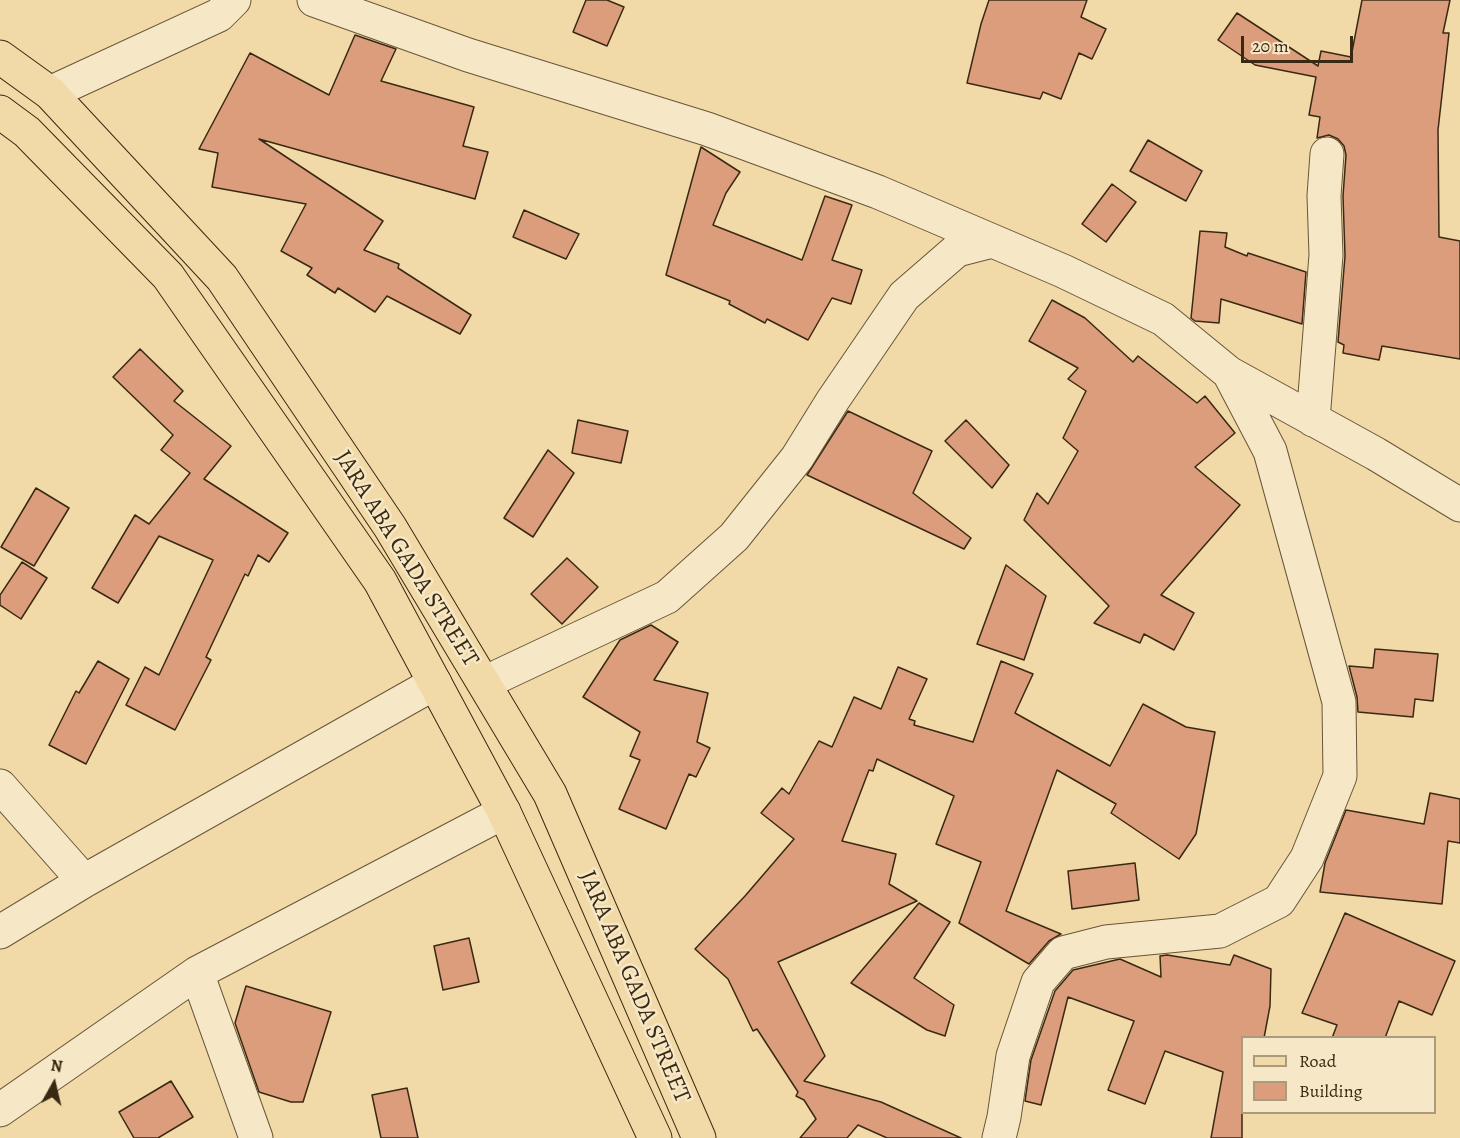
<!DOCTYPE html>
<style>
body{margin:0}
#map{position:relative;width:1460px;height:1138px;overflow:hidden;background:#f1daa8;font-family:Alegreya,serif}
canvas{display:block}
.legend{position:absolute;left:1241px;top:1036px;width:195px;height:78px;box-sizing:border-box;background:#f6e7c6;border:2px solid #ab9b7e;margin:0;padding:8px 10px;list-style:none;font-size:18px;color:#3a2912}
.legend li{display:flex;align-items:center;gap:12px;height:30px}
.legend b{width:30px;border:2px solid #ab9b7e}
.north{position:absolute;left:24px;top:1054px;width:60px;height:60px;-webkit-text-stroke:4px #f6e7c6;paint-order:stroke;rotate:8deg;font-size:16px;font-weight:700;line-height:24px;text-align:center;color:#3a2912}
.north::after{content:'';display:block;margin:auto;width:21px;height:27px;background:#3a2912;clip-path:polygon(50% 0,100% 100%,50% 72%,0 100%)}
.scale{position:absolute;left:1241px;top:36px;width:112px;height:27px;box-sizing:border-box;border:3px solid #3a2912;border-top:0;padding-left:8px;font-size:18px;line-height:21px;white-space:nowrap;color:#3a2912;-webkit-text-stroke:4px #f6e7c6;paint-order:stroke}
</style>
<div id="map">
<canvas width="1460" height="1138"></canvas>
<ul class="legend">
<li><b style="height:8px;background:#f1daa8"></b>Road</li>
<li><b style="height:16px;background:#db9d7c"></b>Building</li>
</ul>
<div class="north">N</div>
<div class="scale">20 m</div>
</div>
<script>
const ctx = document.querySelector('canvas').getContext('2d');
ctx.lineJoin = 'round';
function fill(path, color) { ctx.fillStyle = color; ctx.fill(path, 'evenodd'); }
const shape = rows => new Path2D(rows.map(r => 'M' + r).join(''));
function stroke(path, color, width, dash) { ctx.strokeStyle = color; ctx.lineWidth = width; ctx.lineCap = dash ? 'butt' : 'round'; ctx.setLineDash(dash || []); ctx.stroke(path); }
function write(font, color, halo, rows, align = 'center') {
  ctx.font = font + ' Alegreya,serif'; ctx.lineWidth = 5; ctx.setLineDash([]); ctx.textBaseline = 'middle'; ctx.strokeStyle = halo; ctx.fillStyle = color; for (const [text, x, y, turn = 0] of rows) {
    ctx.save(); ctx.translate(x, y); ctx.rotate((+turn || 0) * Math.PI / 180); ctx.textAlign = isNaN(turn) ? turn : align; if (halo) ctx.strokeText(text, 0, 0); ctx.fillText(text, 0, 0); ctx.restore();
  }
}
const building = shape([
 [586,0,607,0,624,7,607,46,573,32,586,0],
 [989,0,1087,0,1081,17,1106,29,1092,59,1079,53,1061,99,1043,92,1040,99,967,83,981,24,989,0],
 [1362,0,1450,0,1443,33,1449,33,1438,130,1439,237,1460,241,1460,359,1382,346,1379,360,1343,353,1344,345,1338,342,1345,256,1343,196,1346,155,1344,146,1338,139,1329,135,1317,138,1320,117,1309,115,1316,77,1255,65,1218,40,1237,13,1318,66,1321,51,1351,57,1362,0],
 [355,35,396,49,381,81,474,107,463,146,488,152,475,199,259,139,383,221,364,250,399,264,398,268,471,315,460,334,387,296,375,312,338,288,335,293,307,275,312,268,281,251,306,204,212,187,218,153,199,149,250,53,329,95,355,35],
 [1148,140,1202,171,1186,201,1130,171,1148,140],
 [701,147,740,172,726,193,713,225,802,260,825,196,852,205,832,260,862,270,851,304,832,298,808,340,767,319,765,323,729,304,730,301,666,275,701,147],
 [1112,184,1136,202,1106,242,1082,224,1112,184],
 [524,210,579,234,566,259,513,237,524,210],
 [1200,231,1227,233,1225,247,1247,256,1248,253,1306,272,1302,324,1221,299,1219,323,1195,321,1191,318,1200,231],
 [1052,300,1085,318,1133,362,1138,356,1197,403,1205,396,1235,433,1195,467,1240,505,1161,595,1194,613,1174,650,1144,634,1140,643,1094,623,1109,606,1024,520,1037,493,1048,504,1078,451,1063,438,1086,391,1068,379,1078,368,1029,341,1052,300],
 [140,349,183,391,174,401,231,446,204,479,288,533,269,562,258,555,248,576,245,574,206,657,211,660,175,730,126,705,145,667,159,675,213,560,159,536,118,603,92,588,135,515,149,524,190,473,161,450,173,435,113,377,140,349],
 [848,411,932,451,913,493,971,538,964,549,807,475,848,411],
 [578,420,628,431,621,463,572,453,578,420],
 [966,420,1009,465,992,488,945,441,966,420],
 [548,450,574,473,533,537,504,518,548,450],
 [36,488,69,508,34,566,1,547,36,488],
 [567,558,598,587,562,624,531,594,567,558],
 [22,562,47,578,21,619,0,605,0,595,22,562],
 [1006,565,1046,596,1024,660,977,644,1006,565],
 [651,625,678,642,654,680,708,693,697,742,710,748,696,777,689,774,666,829,619,809,640,760,630,756,640,732,583,697,620,640,651,625],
 [1375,649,1438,654,1433,701,1415,699,1413,717,1358,712,1357,697,1349,666,1373,668,1375,649],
 [98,661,129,679,86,764,49,745,76,691,79,693,98,661],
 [1001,661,1033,674,1015,713,1110,766,1143,704,1186,727,1215,732,1196,834,1179,859,1111,813,1116,804,1057,770,1006,911,1061,934,1049,941,1029,964,959,923,981,862,936,844,954,796,877,759,873,771,869,770,842,841,896,854,889,884,917,901,778,962,825,1056,804,1081,881,1102,961,1138,887,1138,858,1125,847,1138,800,1138,816,1119,804,1100,796,1096,798,1092,757,1029,753,1031,728,979,695,949,745,896,794,839,761,813,782,788,789,794,819,741,832,747,854,697,881,709,898,667,927,679,909,719,915,721,914,725,973,742,1001,661],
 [1430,793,1460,799,1460,843,1448,841,1442,904,1320,892,1325,863,1346,810,1424,824,1430,793],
 [1135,863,1139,900,1072,909,1068,871,1135,863],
 [919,903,950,922,914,978,954,1005,945,1036,927,1030,851,983,919,903],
 [1345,913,1455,961,1432,1015,1399,1001,1385,1038,1332,1038,1337,1025,1302,1013,1345,913],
 [469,938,479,982,443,990,434,946,469,938],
 [1167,955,1230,965,1234,955,1271,969,1270,1006,1264,1038,1242,1038,1242,1138,1211,1138,1223,1072,1165,1051,1145,1104,1108,1090,1134,1021,1068,997,1041,1105,1025,1101,1031,1060,1055,991,1073,970,1120,959,1161,977,1160,956,1167,955],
 [246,986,331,1012,303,1102,291,1102,259,1092,235,1023,246,986],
 [171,1081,193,1117,158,1138,134,1138,119,1112,171,1081],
 [407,1088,418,1138,381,1138,372,1095,407,1088]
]);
fill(building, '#db9d7c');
stroke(building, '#3a2912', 1.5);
const street = shape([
 [314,0,468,55,707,129,878,192,1063,271,1163,319,1229,373,1270,451,1339,702,1340,776,1307,858,1279,901,1220,931,1106,942,1063,953,1038,982,1013,1056,1004,1117,999,1138],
 [50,93,219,15,234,0],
 [1229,373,1376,454,1460,505],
 [1313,420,1326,255,1324,196,1327,154],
 [484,683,667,597,734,537,797,458,833,400,904,296,957,250,992,241],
 [0,786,84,881],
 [0,932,84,881,435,683],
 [197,973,256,1138],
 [0,1110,197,973,504,812]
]);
const primary = shape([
 [0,57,50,93,222,278,390,527,550,794,699,1138],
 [0,112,27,132,168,276,380,581,504,812,655,1138]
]);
stroke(street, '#685538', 35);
stroke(primary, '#3a2912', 35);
stroke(street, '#f6e7c6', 33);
stroke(primary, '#f1daa8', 33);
write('24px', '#3a2912', '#f6e7c6', [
 ["JARA ABA GADA STREET",406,559,58],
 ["JARA ABA GADA STREET",634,987,67]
]);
</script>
